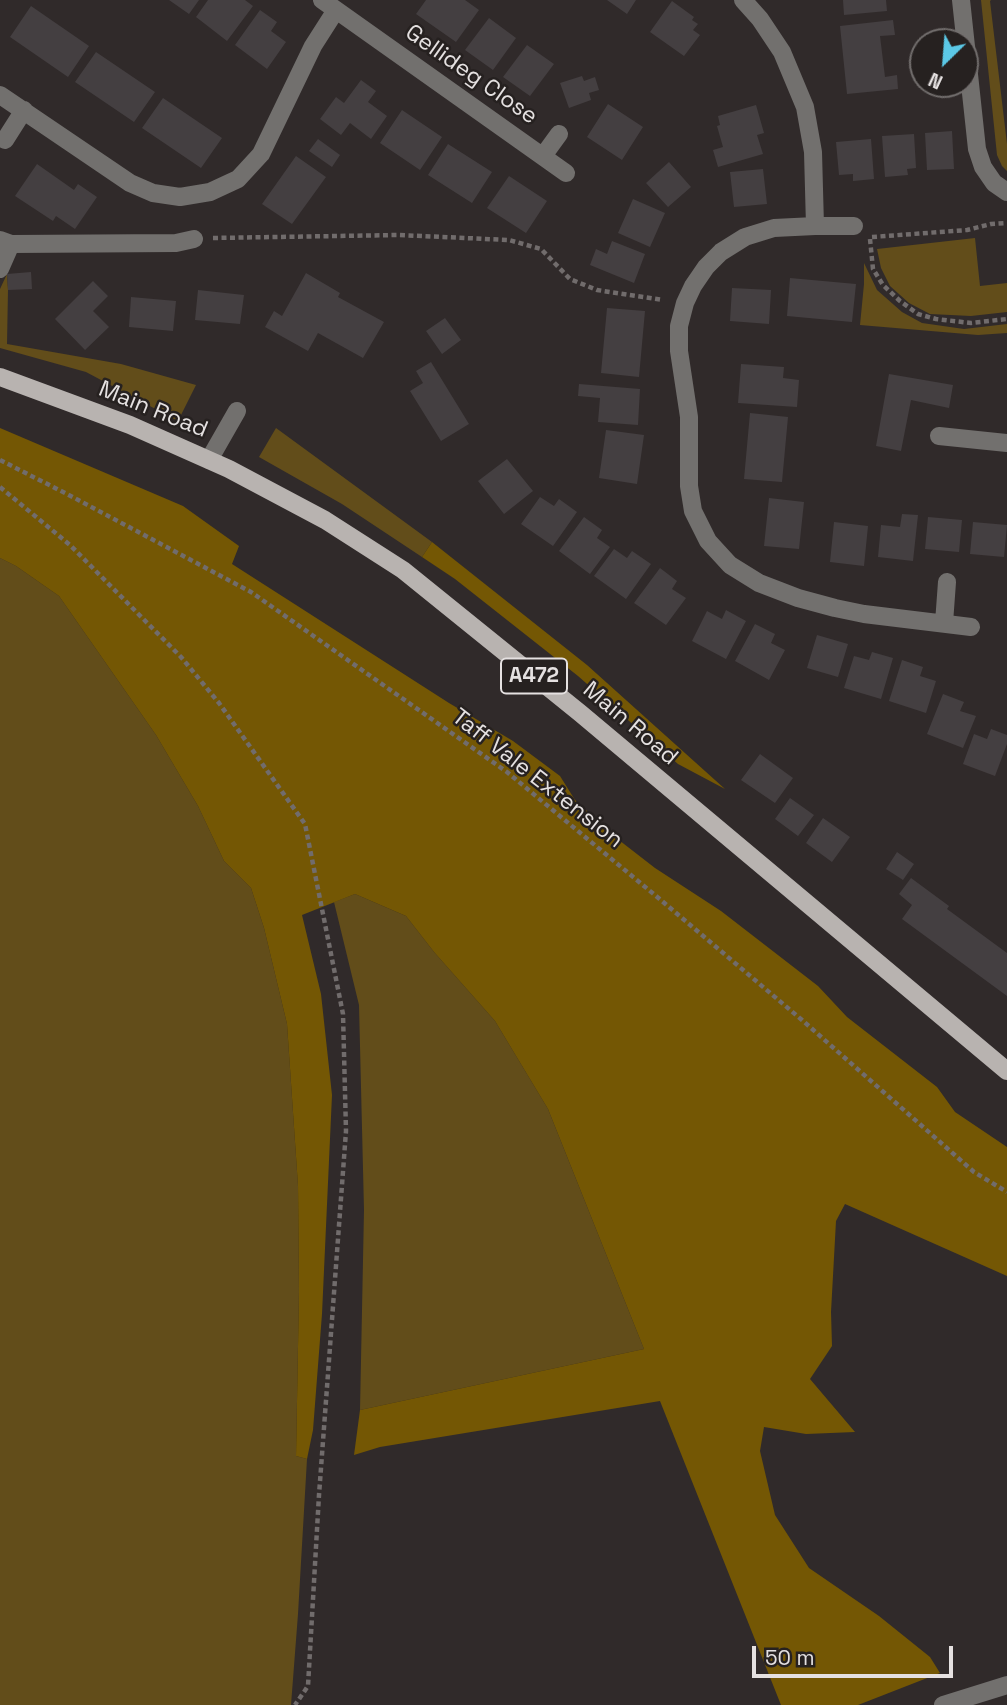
<!DOCTYPE html>
<style>
body{margin:0}
#map{position:relative;width:1007px;height:1705px;overflow:hidden;background:#302a2a;font-family:"Space Grotesk",sans-serif}
canvas{display:block}
.north{position:absolute;left:909px;top:28px;width:70px;height:70px;box-sizing:border-box;background:#262120;border:2px solid #726e6d;border-radius:50%;rotate:205deg;font-size:19px;font-weight:700;line-height:28px;text-align:center;color:#e5e1e1}
.north::after{content:'';display:block;margin:auto;width:24px;height:32px;background:#5bc8e6;clip-path:polygon(50% 0,100% 100%,50% 72%,0 100%)}
.scale{position:absolute;left:752px;top:1646px;width:201px;height:32px;box-sizing:border-box;border:4px solid #e5e1e1;border-top:0;padding-left:9px;font-size:21px;line-height:24px;white-space:nowrap;color:#e5e1e1;-webkit-text-stroke:5px #262120;paint-order:stroke}
</style>
<div id="map">
<canvas width="1007" height="1705"></canvas>
<div class="north">N</div>
<div class="scale">50 m</div>
</div>
<script>
const ctx = document.querySelector('canvas').getContext('2d');
ctx.lineJoin = 'round';
function fill(path, color) { ctx.fillStyle = color; ctx.fill(path, 'evenodd'); }
const shape = rows => new Path2D(rows.map(r => 'M' + r).join(''));
function stroke(path, color, width, dash) { ctx.strokeStyle = color; ctx.lineWidth = width; ctx.lineCap = dash ? 'butt' : 'round'; ctx.setLineDash(dash || []); ctx.stroke(path); }
function write(font, color, halo, rows, align = 'center') {
  ctx.font = font + ' "Space Grotesk",sans-serif'; ctx.lineWidth = 5; ctx.setLineDash([]); ctx.textBaseline = 'middle'; ctx.strokeStyle = halo; ctx.fillStyle = color; for (const [text, x, y, turn = 0] of rows) {
    ctx.save(); ctx.translate(x, y); ctx.rotate((+turn || 0) * Math.PI / 180); ctx.textAlign = isNaN(turn) ? turn : align; if (halo) ctx.strokeText(text, 0, 0); ctx.fillText(text, 0, 0); ctx.restore();
  }
}
fill(shape([
 [981,0,991,0,990,1,1007,144,1007,171,1002,166,997,155],
 [975,238,980,286,1007,283,1007,312,971,316,930,314,909,303,890,286,881,268,877,249],
 [864,263,877,290,902,312,922,323,964,329,1007,324,1007,333,978,335,860,325,864,284],
 [7,274,8,290,7,344,121,364,196,385,178,421,86,372,0,348,0,289],
 [276,428,432,542,422,557,342,504,259,457],
 [0,558,16,566,59,596,156,735,198,806,224,861,251,888,264,928,287,1024,298,1186,299,1291,296,1456,307,1459,298,1614,291,1705,0,1705],
 [355,894,406,916,434,952,495,1021,548,1109,644,1349,360,1410,364,1210,359,1005,334,902]
]), '#624d1a');
fill(shape([
 [0,428,183,506,239,546,232,564,449,703,513,741,560,776,575,800,615,837,655,868,721,911,818,986,847,1017,937,1087,955,1112,1007,1147,1007,1276,845,1204,836,1221,831,1312,832,1346,810,1379,855,1432,806,1434,764,1427,760,1451,775,1515,809,1568,879,1616,930,1657,940,1673,858,1705,781,1705,660,1401,380,1447,354,1455,360,1410,644,1349,548,1109,495,1021,434,952,406,916,355,894,302,915,321,994,332,1095,322,1314,313,1430,307,1459,296,1456,299,1291,298,1186,287,1024,264,928,251,888,224,861,198,806,156,735,59,596,16,566,0,558],
 [432,542,587,665,725,789,678,764,578,676,455,579,422,557]
]), '#745704');
fill(shape([
 [169,0,199,0,189,14],
 [208,0,245,0,253,6,227,41,196,17],
 [426,0,465,0,479,10,456,42,416,14],
 [607,0,636,0,627,14],
 [843,0,886,0,887,11,844,15],
 [672,1,694,17,692,20,698,24,693,30,700,35,684,56,650,32],
 [31,6,89,46,68,77,10,37],
 [260,10,277,22,271,31,286,42,267,69,235,45],
 [489,18,516,38,493,70,465,50],
 [893,20,895,35,880,36,885,77,897,75,898,89,847,94,840,26],
 [527,45,554,64,530,96,503,77],
 [96,52,155,92,134,122,75,82],
 [582,76,584,81,595,77,599,90,589,93,591,100,569,108,560,83],
 [361,80,376,91,368,102,387,116,371,139,350,123,341,135,320,119,336,97,344,103],
 [163,98,222,138,201,168,142,128],
 [608,104,643,127,622,160,587,137],
 [756,105,764,133,757,135,763,154,718,167,713,150,723,147,717,126,720,125,718,116],
 [402,110,442,137,420,170,380,143],
 [952,131,954,169,927,170,925,133],
 [914,134,916,168,907,169,908,175,885,177,882,136],
 [318,139,340,155,332,167,309,151],
 [871,139,874,179,853,181,853,174,839,175,836,142],
 [448,144,492,172,472,203,428,175],
 [296,156,326,177,292,224,262,204],
 [669,162,691,187,668,207,646,183],
 [37,164,74,190,78,184,97,197,75,229,56,216,53,221,15,196],
 [763,169,767,204,734,207,730,172],
 [509,176,547,201,526,233,487,208],
 [633,199,665,213,650,247,618,233],
 [612,241,645,254,634,283,590,265,596,249,607,254],
 [31,272,32,289,8,290,7,274],
 [306,273,340,293,338,297,384,322,363,358,318,333,308,351,265,327,274,311,282,316],
 [790,278,856,284,852,322,787,316],
 [93,281,108,296,93,311,109,327,85,350,55,319],
 [732,288,771,290,769,324,730,321],
 [198,290,244,295,240,324,195,320],
 [131,297,176,301,173,331,129,327],
 [607,308,645,311,639,377,601,373],
 [445,318,461,340,442,354,426,331],
 [431,362,469,424,441,441,410,391,423,383,416,371],
 [741,364,784,367,783,378,799,380,797,407,738,403],
 [889,374,953,385,949,408,911,400,901,451,876,446],
 [579,384,640,389,638,425,598,422,600,398,578,396],
 [750,413,788,417,782,482,744,479],
 [606,430,644,435,637,484,599,478],
 [507,459,533,491,504,514,478,481],
 [540,497,554,506,559,499,577,512,553,546,521,524],
 [769,498,804,502,799,549,764,546],
 [902,514,918,515,913,561,878,557,881,525,900,527],
 [584,517,602,530,597,538,610,547,590,574,559,551],
 [928,517,962,520,959,552,925,549],
 [834,522,868,526,864,566,830,562],
 [973,522,1007,525,1004,557,970,554],
 [614,549,627,558,632,551,651,564,626,599,594,576],
 [660,568,677,581,672,589,686,598,666,625,634,603],
 [726,610,746,621,726,659,692,641,707,611,722,619],
 [755,624,775,634,771,643,785,650,769,680,735,661],
 [817,635,848,644,838,677,807,668],
 [872,652,893,658,881,699,844,688,854,656,869,660],
 [902,660,923,667,920,676,936,681,926,713,889,701],
 [943,694,964,702,960,711,976,716,963,748,927,734],
 [991,729,1007,735,1007,744,995,776,963,764,974,734,987,739],
 [760,754,793,778,775,803,741,780],
 [790,798,814,815,798,836,775,819],
 [823,818,850,837,832,862,806,843],
 [897,852,914,864,903,880,886,869],
 [911,878,949,906,947,909,1007,953,1007,996,902,919,912,905,899,894]
]), '#443f41');
stroke(shape([
 [872,237,967,230,991,224,1007,223],
 [213,238,399,235,509,240,541,249,570,279,597,290,663,300],
 [870,239,873,269,883,285,900,301,918,314,936,319,971,323,1007,319],
 [0,460,67,494,251,592,507,772,656,896,802,1020,974,1172,1007,1192],
 [0,487,70,545,181,657,219,703,305,824,343,1014,346,1131,319,1495,308,1686,295,1705]
]), '#716c6c', 4.5, [5, 3.5]);
stroke(shape([
 [322,0,566,173],
 [743,0,760,19,782,52,805,107,813,152,815,226],
 [961,0,977,149,983,167,994,183,1007,192],
 [0,95,130,183,153,193,180,197,210,192,238,179,261,154,313,46,336,10],
 [5,140,24,110],
 [543,156,559,134],
 [854,226,815,226,774,228,745,237,721,252,706,267,693,286,685,303,679,326,679,351,689,417,689,486,693,511,708,541,730,565,759,583,798,598,835,608,864,614,971,627],
 [0,240,11,244,176,243,194,239],
 [0,269,11,244],
 [939,436,1007,443],
 [209,460,237,411],
 [944,623,947,582],
 [943,1705,1007,1685]
]), '#72706e', 18);
stroke(shape([
 [0,377,130,425,229,469,325,520,403,570,580,713,1007,1071]
]), '#b8b3b0', 18);
for (const [x, y, w] of [
 [534,676,66]
]) { const box = new Path2D(); box.roundRect(x - w / 2, y - 17.5, w, 35, 5); ctx.fillStyle = '#262120'; ctx.fill(box); stroke(box, '#e5e1e1', 2); }
write('bold 21px', '#e5e1e1', null, [
 ["A472",534,676]
]);
write('23px', '#e5e1e1', '#262120', [
 ["Gellideg Close",471,75,35],
 ["Main Road",153,410,22],
 ["Main Road",630,724,40],
 ["Taff Vale Extension",537,779,38]
]);
</script>
